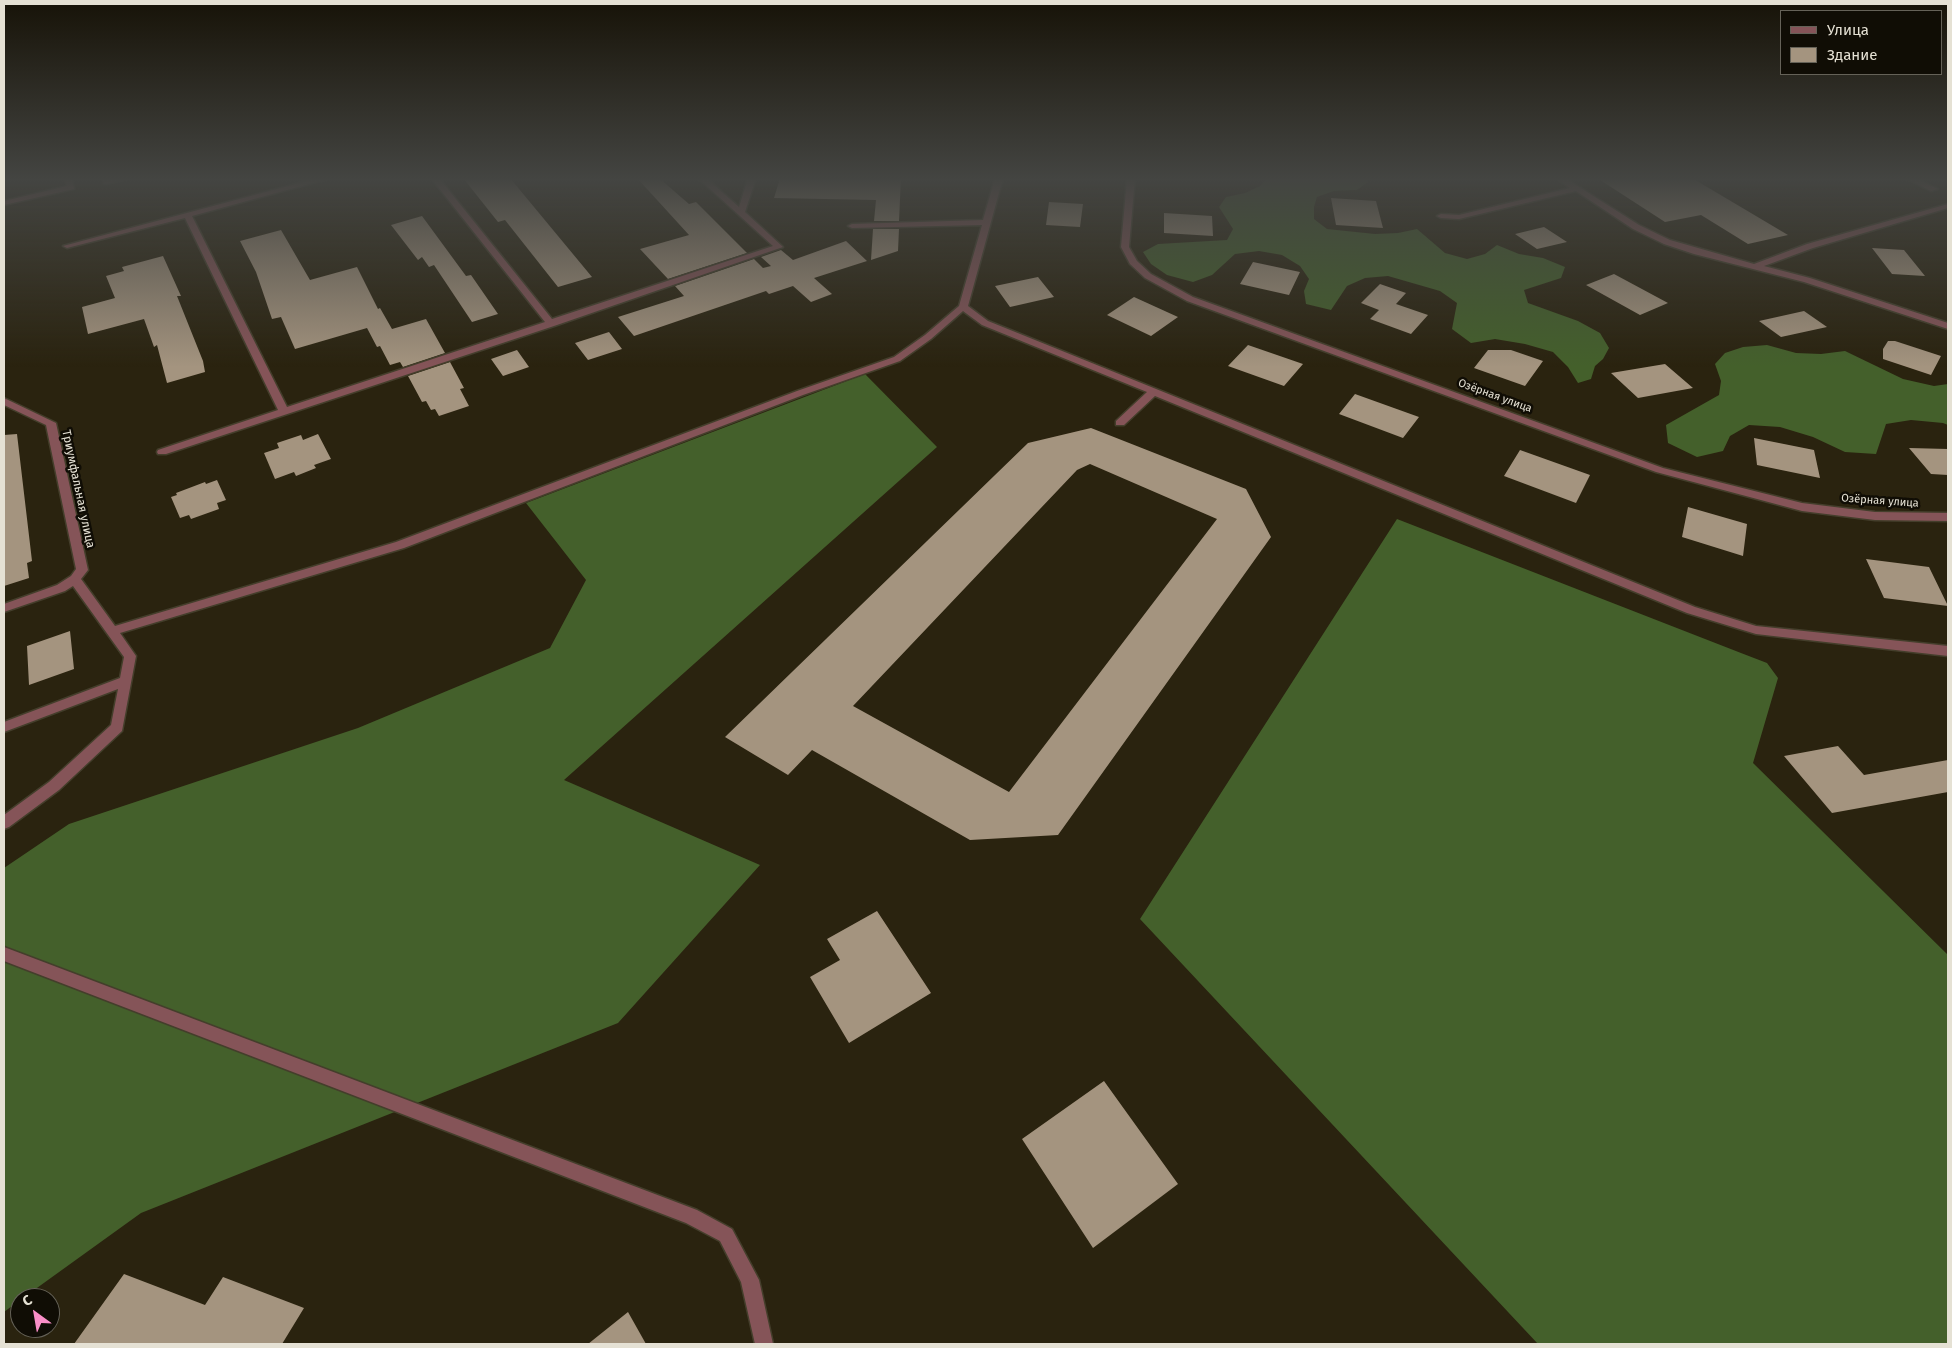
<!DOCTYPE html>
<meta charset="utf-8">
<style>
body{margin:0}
#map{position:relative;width:1952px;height:1348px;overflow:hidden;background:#2a230f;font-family:"Fira Sans",sans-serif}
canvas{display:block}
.frame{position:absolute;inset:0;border:5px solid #e5e1d4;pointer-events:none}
.legend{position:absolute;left:1780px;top:10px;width:162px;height:65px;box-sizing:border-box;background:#100d05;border:1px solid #656258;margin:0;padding:6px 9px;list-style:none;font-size:15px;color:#e5e1d4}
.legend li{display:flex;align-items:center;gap:10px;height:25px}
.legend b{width:25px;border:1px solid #656258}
.north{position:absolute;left:10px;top:1288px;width:50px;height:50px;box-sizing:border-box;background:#100d05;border:1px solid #656258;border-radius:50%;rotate:328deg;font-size:14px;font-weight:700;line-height:20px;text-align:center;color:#e5e1d4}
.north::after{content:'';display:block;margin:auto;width:18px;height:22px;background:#fa8fc8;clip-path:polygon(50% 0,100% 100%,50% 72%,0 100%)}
</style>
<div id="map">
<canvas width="1952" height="1348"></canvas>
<div class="frame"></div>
<ul class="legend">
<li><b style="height:6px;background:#855458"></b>Улица</li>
<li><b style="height:14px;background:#a4947f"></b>Здание</li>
</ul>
<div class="north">С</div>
</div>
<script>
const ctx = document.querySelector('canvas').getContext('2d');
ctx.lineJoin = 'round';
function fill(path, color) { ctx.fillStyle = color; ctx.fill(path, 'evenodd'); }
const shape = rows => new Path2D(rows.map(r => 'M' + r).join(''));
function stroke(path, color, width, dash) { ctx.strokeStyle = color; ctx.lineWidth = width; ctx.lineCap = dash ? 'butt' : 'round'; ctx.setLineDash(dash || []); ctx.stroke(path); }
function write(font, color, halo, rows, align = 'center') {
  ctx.font = font + ' "Fira Sans",sans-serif'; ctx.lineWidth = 5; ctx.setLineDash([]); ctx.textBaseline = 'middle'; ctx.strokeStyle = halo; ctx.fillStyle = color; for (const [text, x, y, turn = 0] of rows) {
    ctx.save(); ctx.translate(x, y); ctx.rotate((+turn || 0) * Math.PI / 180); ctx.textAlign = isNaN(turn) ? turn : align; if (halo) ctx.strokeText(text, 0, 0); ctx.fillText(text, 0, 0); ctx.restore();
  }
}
fill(shape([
 [1267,178,1364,178,1368,182,1357,190,1334,191,1317,197,1314,207,1314,219,1327,229,1375,234,1398,233,1417,229,1445,253,1467,259,1485,254,1497,245,1519,254,1543,258,1565,267,1561,278,1524,290,1528,303,1578,321,1600,333,1609,348,1603,359,1595,366,1591,379,1578,383,1568,367,1553,352,1525,344,1495,339,1471,343,1452,329,1457,303,1440,291,1388,276,1365,278,1347,286,1331,310,1306,304,1304,291,1309,279,1300,266,1282,255,1259,251,1235,254,1212,275,1193,282,1167,275,1151,264,1143,252,1158,244,1227,240,1233,229,1219,207,1226,197,1245,193,1260,186],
 [1767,345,1796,353,1821,354,1845,351,1903,379,1934,386,1948,384,1948,425,1943,423,1911,420,1886,424,1876,454,1845,452,1813,437,1780,427,1749,425,1730,436,1723,451,1697,457,1668,443,1666,425,1719,395,1721,381,1715,364,1725,353,1743,347],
 [865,374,937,447,564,780,760,865,618,1023,141,1213,23,1298,20,1298,20,1300,4,1312,4,868,69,824,358,728,550,648,586,580,526,503],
 [1397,519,1741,653,1767,663,1778,678,1753,763,1948,955,1948,1344,1538,1344,1140,919]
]), '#44602b');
fill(shape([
 [463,178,510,178,592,277,558,287,505,220,498,222],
 [637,178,659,178,689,204,696,202,747,253,668,279,640,249,689,235],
 [780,178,901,178,899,221,874,221,876,200,774,198],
 [1597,178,1642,178,1645,180,1656,178,1692,178,1788,235,1748,244,1701,215,1665,222],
 [1331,198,1376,201,1383,228,1336,225],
 [1049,202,1083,204,1080,227,1046,225],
 [1164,213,1212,216,1213,236,1164,233],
 [422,216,466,276,471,275,498,314,472,322,434,265,429,267,422,257,418,260,391,225],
 [1544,227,1567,242,1537,249,1515,234],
 [873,229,899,229,898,251,871,260],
 [281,230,310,280,357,267,378,309,380,308,392,329,426,319,445,353,403,367,400,362,390,365,380,346,377,347,367,328,295,349,281,317,272,319,256,272,240,241],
 [846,241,867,261,814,278,832,294,811,302,793,286,769,294,766,291,634,336,618,317,684,296,675,286,754,259,763,268,771,266,761,257,781,250,793,260],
 [1872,248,1904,250,1925,276,1892,274],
 [163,256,181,296,177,296,203,361,205,372,167,383,157,345,154,347,144,319,88,334,82,307,115,298,106,276,124,271,122,267],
 [1253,262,1300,272,1289,295,1240,284],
 [1614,274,1668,303,1640,315,1586,285],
 [1038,277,1054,297,1010,307,995,286],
 [1380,284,1406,293,1396,304,1428,315,1411,334,1370,319,1379,310,1361,303],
 [1134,297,1178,317,1151,336,1107,315],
 [1804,311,1827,327,1781,337,1759,321],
 [609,332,622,349,588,360,575,343],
 [1888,341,1895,341,1941,356,1931,375,1883,359,1883,349],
 [1248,345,1303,364,1284,386,1228,366],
 [517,350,529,367,503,376,491,359],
 [1488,350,1511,350,1543,361,1525,386,1474,368],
 [450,362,464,388,460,389,469,406,439,416,435,409,431,410,426,401,422,402,408,376],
 [1665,364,1693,388,1638,398,1611,373],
 [1355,394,1419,417,1403,438,1339,414],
 [1091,428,1246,489,1271,537,1058,835,970,840,812,750,788,775,725,737,1028,443],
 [1090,464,1217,519,1009,792,853,706,1077,470],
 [17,434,32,561,27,563,29,578,4,586,4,435],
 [318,434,331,459,314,465,316,468,296,476,294,472,275,479,264,453,279,448,277,443,301,435,303,440],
 [1754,438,1814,450,1820,478,1757,465],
 [1909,448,1948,449,1948,475,1931,474],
 [1520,450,1590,475,1576,503,1504,476],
 [217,480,226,500,217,503,219,509,191,519,189,515,180,518,171,497,177,495,176,493,205,482,206,484],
 [1688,507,1747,524,1743,556,1682,537],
 [1866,559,1929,567,1948,606,1884,598],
 [70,631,74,669,29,685,27,646],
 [1838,746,1864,775,1948,760,1948,792,1832,813,1784,756],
 [877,911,931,993,849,1043,810,977,840,960,827,939],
 [1104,1081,1178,1184,1093,1248,1022,1139],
 [124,1274,205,1305,223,1277,304,1308,282,1344,74,1344],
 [628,1312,646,1344,588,1344]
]), '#a4947f');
const minor = shape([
 [64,178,72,178,74,189,4,205,4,201,67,186,64,178],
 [102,178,110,179,130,178,107,184,104,184,102,178],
 [318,178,331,178,192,216,287,407,545,322,431,178,439,178,552,319,773,246,698,178,706,178,739,207,748,178,756,178,745,212,783,247,554,326,166,454,158,454,157,452,158,450,278,410,185,218,67,248,63,246,318,178],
 [995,178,1003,178,968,306,988,321,1695,607,1756,626,1948,646,1948,656,1756,634,1687,613,1155,396,1124,425,1116,425,1116,421,1147,392,982,325,963,311,931,339,900,361,803,395,404,548,120,633,136,656,122,731,59,790,9,827,4,829,4,815,49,782,111,725,118,689,4,732,4,722,120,678,124,657,73,586,65,591,4,612,4,604,57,585,71,576,76,569,46,425,4,405,4,398,56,423,88,570,81,579,115,626,396,542,797,391,894,357,925,335,959,306,982,225,852,228,848,226,852,224,983,220,995,178],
 [1127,178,1135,178,1129,247,1137,261,1151,274,1193,297,1663,468,1802,503,1875,512,1948,513,1948,521,1875,520,1802,511,1656,472,1187,301,1145,278,1130,264,1121,247,1127,178],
 [1556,178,1565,178,1639,225,1670,240,1754,264,1807,244,1948,204,1948,208,1813,248,1764,266,1810,278,1948,323,1948,329,1804,282,1694,254,1664,244,1633,229,1576,191,1459,219,1441,218,1437,216,1441,214,1459,215,1570,188,1556,178],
 [1905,178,1915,178,1938,189,1931,191,1905,178],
 [4,947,697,1210,732,1229,759,1280,773,1344,755,1344,741,1282,720,1241,686,1223,4,961,4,947]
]);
stroke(minor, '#443e2b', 3);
fill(minor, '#855458');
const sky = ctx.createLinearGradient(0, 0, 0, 367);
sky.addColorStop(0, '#171308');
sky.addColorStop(0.49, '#444542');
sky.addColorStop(1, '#44454200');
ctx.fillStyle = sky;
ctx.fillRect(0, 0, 1952, 367);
write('11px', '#e5e1d4', '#100d05', [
 ["Озёрная улица",1495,396,20],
 ["Озёрная улица",1880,501,4]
]);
write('12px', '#e5e1d4', '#100d05', [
 ["Триумфальная улица",78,489,78]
]);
</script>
